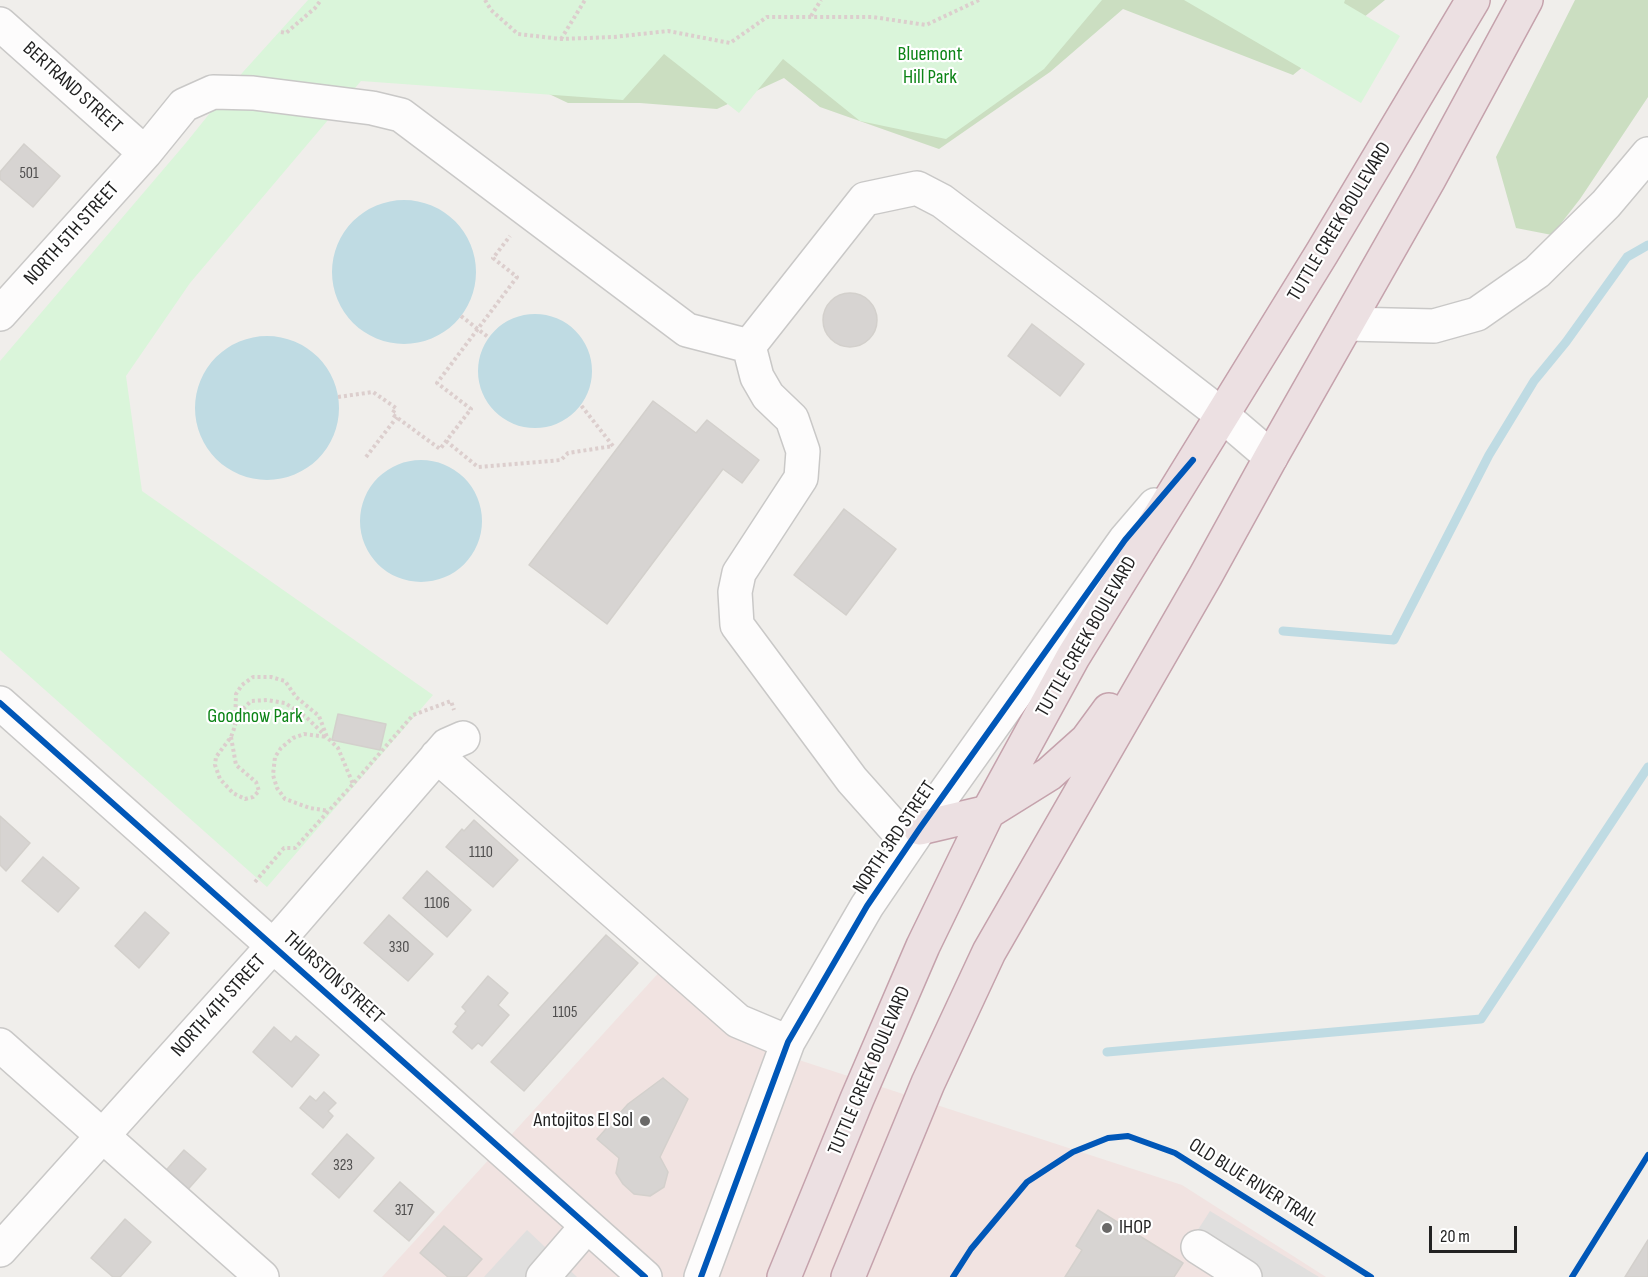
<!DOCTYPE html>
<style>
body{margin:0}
#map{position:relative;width:1648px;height:1277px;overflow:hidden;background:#f0eeeb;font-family:"Sofia Sans Condensed",sans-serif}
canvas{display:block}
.scale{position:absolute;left:1429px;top:1226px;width:88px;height:27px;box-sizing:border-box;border:3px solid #222;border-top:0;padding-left:8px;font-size:18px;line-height:21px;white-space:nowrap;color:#222;-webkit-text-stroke:4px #fff;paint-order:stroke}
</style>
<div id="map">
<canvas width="1648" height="1277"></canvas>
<div class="scale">20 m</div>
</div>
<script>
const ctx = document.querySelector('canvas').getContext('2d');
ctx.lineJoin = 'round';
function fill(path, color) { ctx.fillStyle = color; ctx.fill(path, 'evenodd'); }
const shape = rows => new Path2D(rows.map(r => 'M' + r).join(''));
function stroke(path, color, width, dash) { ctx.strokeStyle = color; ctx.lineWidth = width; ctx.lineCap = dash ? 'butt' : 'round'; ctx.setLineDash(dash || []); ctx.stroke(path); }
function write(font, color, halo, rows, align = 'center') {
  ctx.font = font + ' "Sofia Sans Condensed",sans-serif'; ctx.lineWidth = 4.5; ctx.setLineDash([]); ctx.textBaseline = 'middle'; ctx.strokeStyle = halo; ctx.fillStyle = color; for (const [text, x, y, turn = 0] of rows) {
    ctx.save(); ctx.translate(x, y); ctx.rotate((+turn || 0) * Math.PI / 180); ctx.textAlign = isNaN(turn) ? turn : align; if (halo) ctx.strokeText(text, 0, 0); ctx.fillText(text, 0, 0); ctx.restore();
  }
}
fill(shape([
 [663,968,756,1046,1182,1185,1326,1277,382,1277]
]), '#f1e3e1');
fill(shape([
 [545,0,1385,0,1293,75,1123,9,1050,72,939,149,820,107,784,78,717,109,640,103,568,103,511,76],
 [1575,0,1648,0,1648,97,1580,199,1552,235,1516,228,1496,157]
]), '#cbdec1');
fill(shape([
 [308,0,1102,0,1044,69,946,139,860,121,783,59,739,113,664,54,623,100,361,81,190,283,126,376,142,491,433,695,267,887,0,650,0,361,185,144,243,72],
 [1184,0,1345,0,1344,3,1400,36,1361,103]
]), '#daf5da');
fill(shape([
 [1210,1211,1319,1277,1213,1277,1215,1273,1183,1253],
 [527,1230,577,1277,484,1277]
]), '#e0dfde');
fill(shape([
 '332 272a72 72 0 1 1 144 0a72 72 0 1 1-144 0Z',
 '478 371a57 57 0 1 1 114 0a57 57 0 1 1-114 0Z',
 '195 408a72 72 0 1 1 144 0a72 72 0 1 1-144 0Z',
 '360 521a61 61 0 1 1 122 0a61 61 0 1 1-122 0Z'
]), '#bfdbe3');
stroke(shape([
 [1283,631,1394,640,1489,455,1534,381,1566,342,1627,257,1648,245],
 [1107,1052,1481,1019,1648,767]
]), '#bfdbe3', 9);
const building = shape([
 [24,144,60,176,33,207,0,179,0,172,24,144],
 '823 320a27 27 0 1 1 54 0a27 27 0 1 1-54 0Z',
 [1032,324,1084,364,1060,396,1008,356,1032,324],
 [653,401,696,433,707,420,759,460,742,483,723,469,607,624,529,565,653,401],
 [844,509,896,549,846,615,794,575,844,509],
 [338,714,386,724,380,750,332,740,338,714],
 [0,816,30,843,6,871,0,865,0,816],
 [474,820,518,860,493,887,446,847,462,829,464,831,474,820],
 [43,857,79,888,58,912,22,881,43,857],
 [427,871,471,910,447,937,403,898,427,871],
 [145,912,169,933,139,968,115,946,145,912],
 [389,915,433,954,408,981,364,943,389,915],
 [606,935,638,963,524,1091,491,1062,606,935],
 [488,976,508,993,498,1005,509,1015,482,1046,478,1043,472,1049,453,1032,458,1026,455,1024,466,1011,462,1007,488,976],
 [274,1027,291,1042,296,1036,319,1055,292,1087,253,1052,274,1027],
 [663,1078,688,1099,660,1157,668,1172,664,1187,650,1196,634,1194,623,1184,616,1173,619,1158,597,1139,628,1104,663,1078],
 [324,1092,336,1103,328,1111,333,1116,323,1128,300,1108,310,1096,316,1101,324,1092],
 [347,1134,374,1158,339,1198,312,1174,347,1134],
 [184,1150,206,1169,183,1195,161,1176,184,1150],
 [400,1182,434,1212,409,1241,374,1211,400,1182],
 [1098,1210,1183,1263,1174,1277,1065,1277,1082,1250,1076,1246,1098,1210],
 [125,1219,151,1242,120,1277,113,1277,91,1258,125,1219],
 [444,1226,482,1259,466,1277,448,1277,420,1253,444,1226],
 [1648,1240,1648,1277,1625,1277,1648,1240]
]);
fill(building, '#d7d4d2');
stroke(building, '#d3d0cc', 1.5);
const minor = shape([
 [0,24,145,153],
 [0,314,145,153,184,105,213,92,253,93,372,108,401,115,687,330,749,346,757,377,768,396,792,419,803,451,801,478,739,573,735,592,737,625,852,780,909,844],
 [1347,324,1434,326,1477,314,1537,272,1606,204,1648,154],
 [749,346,865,199,917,188,942,201,1089,312,1222,415,1271,457],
 [0,703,645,1277],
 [437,756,738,1021,788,1042],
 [0,1045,262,1277],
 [1198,1247,1245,1277],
 [0,1250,289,928,447,745,463,738],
 [543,1277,587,1226],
 [701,1277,788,1042,867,906,920,828,1125,540,1155,505]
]);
const highway = shape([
 [920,828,988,812,1049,774,1087,740,1109,710],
 [784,1277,857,1099,923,946,988,812,1073,657,1322,253,1473,0],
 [848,1277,928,1083,989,952,1206,575,1271,457,1429,179,1526,0]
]);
stroke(minor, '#c9c8c7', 36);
stroke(highway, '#c5a2ac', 36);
stroke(shape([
 [485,0,491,10,518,34,561,39,614,37,668,31,730,43,767,17,873,17,926,25,979,0],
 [811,16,821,0],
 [281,32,286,33,315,8,321,0],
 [561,39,585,0],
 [461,316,488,337],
 [338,397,373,392,396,408,392,414,440,449,471,409,437,383,517,277,493,258,510,236],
 [446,441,478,467,561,460,568,453,613,446,580,404],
 [366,457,397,417],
 [235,725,244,708,251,701,267,700,285,703,306,717,338,748,353,784,413,715,451,701,454,710],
 [231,737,236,765,256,782,259,791,253,797,245,799,233,793,220,779,215,765,216,757,231,737,235,726,236,694,242,685,253,677,271,677,285,681,296,697,319,716,327,737,304,734,293,738,281,748,275,757,273,775,277,788,285,799,310,808,329,811],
 [255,882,284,848,295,848,353,784]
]), '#dccecd', 4, [3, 3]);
stroke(minor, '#fdfcfc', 33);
stroke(highway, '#ece0e2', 33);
stroke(shape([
 [0,703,645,1277],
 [701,1277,788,1042,867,906,920,828,1125,540,1193,460],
 [953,1277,971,1249,1027,1182,1073,1152,1108,1138,1128,1136,1175,1153,1371,1277],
 [1572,1277,1648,1155]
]), '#0057b8', 6);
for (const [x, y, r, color] of [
 [645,1121,6,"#6a6968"],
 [1107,1228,6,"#6a6968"]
]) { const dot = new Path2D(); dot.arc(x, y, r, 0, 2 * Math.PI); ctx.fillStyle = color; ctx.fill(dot); stroke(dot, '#fff', 2); }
write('16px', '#4f4e4e', null, [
 ["501",29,174],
 ["1110",481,853],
 ["1106",437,904],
 ["330",399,948],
 ["1105",565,1013],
 ["323",343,1166],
 ["317",404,1211]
]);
write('20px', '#0c8416', '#fff', [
 ["Bluemont",930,55],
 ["Hill Park",930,78],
 ["Goodnow Park",255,717]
]);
write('20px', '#222', '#fff', [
 ["BERTRAND STREET",72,88,42],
 ["TUTTLE CREEK BOULEVARD",1340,222,-59],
 ["NORTH 5TH STREET",72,234,-48],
 ["TUTTLE CREEK BOULEVARD",1087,637,-60],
 ["NORTH 3RD STREET",895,838,-56],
 ["THURSTON STREET",333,978,42],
 ["NORTH 4TH STREET",219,1006,-48],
 ["TUTTLE CREEK BOULEVARD",870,1071,-67],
 ["OLD BLUE RIVER TRAIL",1253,1183,32]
]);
write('20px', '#222', '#fff', [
 ["Antojitos El Sol",633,1121],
 ["IHOP",1119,1228,"left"]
], 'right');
</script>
